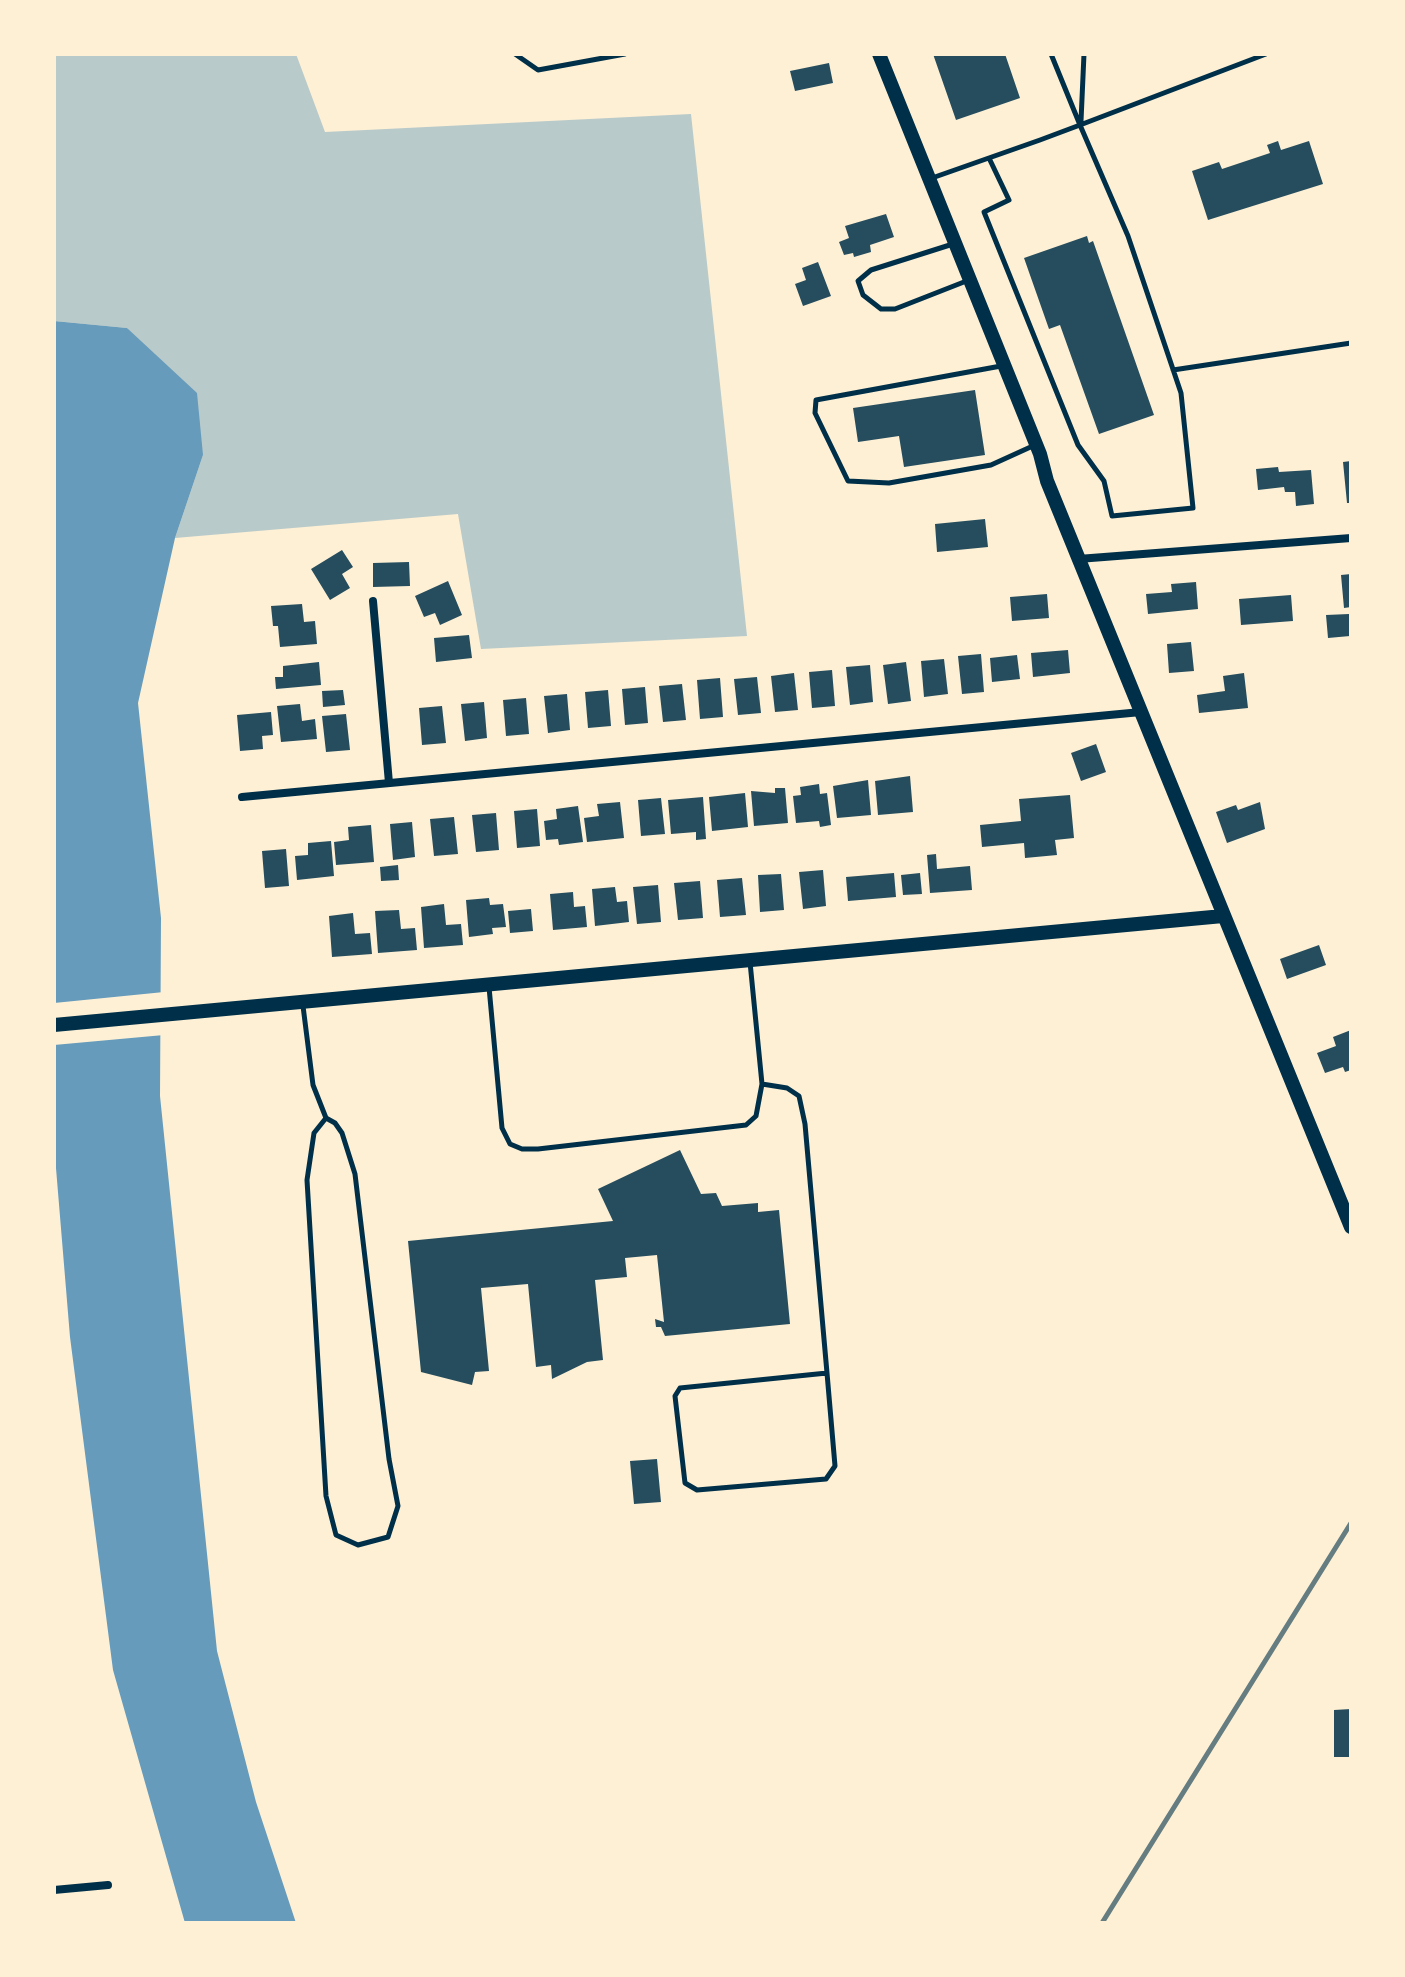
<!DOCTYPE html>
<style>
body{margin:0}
#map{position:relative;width:1405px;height:1977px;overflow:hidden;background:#fdf0d5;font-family:Figtree,sans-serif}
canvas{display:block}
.frame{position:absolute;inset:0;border:56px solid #fdf0d5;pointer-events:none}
</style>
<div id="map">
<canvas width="1405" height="1977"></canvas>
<div class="frame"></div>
</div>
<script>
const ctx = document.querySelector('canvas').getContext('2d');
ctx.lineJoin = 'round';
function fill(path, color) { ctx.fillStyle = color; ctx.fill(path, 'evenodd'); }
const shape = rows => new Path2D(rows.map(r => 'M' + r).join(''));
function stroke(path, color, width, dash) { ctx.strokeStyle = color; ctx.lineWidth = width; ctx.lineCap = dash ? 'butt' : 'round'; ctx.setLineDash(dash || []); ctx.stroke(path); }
fill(shape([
 [54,54,296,54,325,132,691,114,747,636,481,649,458,514,175,538,203,455,127,328,54,321]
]), '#b9caca');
fill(shape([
 [54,321,127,328,197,393,203,455,175,538,138,703,161,918,160,1096,217,1651,256,1802,296,1923,185,1923,113,1670,70,1337,54,1144]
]), '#669bbc');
fill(shape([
 [164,992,164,1035,54,1045,54,1003]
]), '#fdf0d5');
fill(shape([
 [933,54,1005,54,1020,98,956,120],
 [829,63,833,83,795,91,790,71],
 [1278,141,1281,150,1309,141,1323,184,1208,220,1192,171,1219,162,1222,169,1270,153,1267,145],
 [886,214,894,237,870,245,871,252,854,257,853,253,844,255,839,242,849,238,845,226],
 [1087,236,1089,243,1093,241,1154,415,1099,434,1060,325,1049,329,1024,258],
 [818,262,831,296,803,306,795,284,806,280,802,268],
 [975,390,985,455,904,467,899,436,858,442,853,408],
 [1351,461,1351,503,1347,503,1343,462],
 [1278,467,1279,472,1311,470,1314,504,1296,506,1295,492,1285,492,1284,487,1258,490,1256,469],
 [985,519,988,547,937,552,935,524],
 [342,550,353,567,342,574,350,588,330,600,311,569],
 [409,562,410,586,373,587,373,563],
 [1351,574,1351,607,1344,608,1341,575],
 [448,581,462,615,440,625,435,613,424,617,415,596],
 [1196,582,1198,609,1148,614,1146,594,1172,592,1171,584],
 [1047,594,1049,618,1012,621,1010,597],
 [1291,595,1293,621,1241,625,1239,599],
 [302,604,304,622,315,621,317,644,280,647,278,626,273,626,271,606],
 [1349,614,1350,636,1328,638,1326,615],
 [469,635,472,658,436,662,434,638],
 [1191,642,1194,671,1169,673,1167,644],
 [1068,650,1070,673,1033,677,1031,653],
 [981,654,984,692,962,694,958,656],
 [1017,655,1020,679,992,682,990,658],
 [944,659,948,694,924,697,921,661],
 [319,662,321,685,276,689,275,677,283,677,283,666],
 [906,662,911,701,888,704,883,665],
 [870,665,873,702,850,705,846,667],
 [832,670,835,706,812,708,809,672],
 [794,673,798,710,775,712,771,676],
 [1244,673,1248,708,1199,713,1197,695,1225,691,1223,676],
 [757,677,761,713,738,715,734,679],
 [720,678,723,717,700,719,697,680],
 [682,684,686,720,663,722,659,686],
 [645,687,648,723,625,725,622,689],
 [343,690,345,705,323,707,322,691],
 [608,690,611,726,588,728,585,692],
 [567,694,570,730,548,733,544,696],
 [526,698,529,734,506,736,503,700],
 [484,702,487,738,465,741,461,704],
 [300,704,302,721,315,719,317,739,281,742,277,706],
 [442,706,446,743,422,745,419,708],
 [271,712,273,735,262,736,263,749,240,751,237,715],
 [346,714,350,750,326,752,322,716],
 [1096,744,1106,772,1081,781,1071,753],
 [910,776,913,812,878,815,875,781],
 [868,780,871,815,837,818,833,786],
 [819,784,820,794,827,793,831,825,820,827,819,821,796,823,793,796,801,795,800,787],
 [775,788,785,788,788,823,754,826,751,791,775,793],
 [745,793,748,827,712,831,709,797],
 [1070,795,1074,838,1055,840,1057,855,1025,858,1024,843,982,847,980,825,1021,821,1019,799],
 [703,797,706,839,696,840,696,832,671,834,668,800],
 [661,798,665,834,641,836,638,800],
 [620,802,624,838,587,842,584,818,599,816,597,804],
 [1260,802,1265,829,1227,843,1216,812,1236,805,1238,810],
 [578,806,583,842,559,845,558,839,546,840,544,821,557,819,556,809],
 [537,809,540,846,517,848,514,811],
 [496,813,499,850,476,852,472,815],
 [454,817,458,854,434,856,430,819],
 [412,822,415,857,393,860,390,824],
 [371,825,374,862,336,865,334,842,349,840,348,827],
 [331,841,334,876,297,880,295,856,308,855,308,843],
 [286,849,289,886,265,888,262,851],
 [936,854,937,869,970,866,972,890,930,893,927,855],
 [398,865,399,880,381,881,380,867],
 [823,870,826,906,803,909,799,872],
 [894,873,896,897,848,901,846,877],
 [920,873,922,894,903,895,901,875],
 [781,874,784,910,760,912,758,875],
 [742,878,746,915,720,917,717,880],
 [700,881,703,918,678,920,674,883],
 [658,885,661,922,637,924,633,887],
 [615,887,617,902,627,901,629,922,595,926,592,889],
 [573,892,574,907,585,906,587,927,553,930,550,894],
 [489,898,490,905,503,904,506,927,492,928,493,934,469,937,466,900],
 [444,904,446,925,461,924,463,945,424,948,421,907],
 [531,909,533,931,510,933,508,911],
 [399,910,401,929,415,928,417,950,378,953,375,911],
 [353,913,355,934,370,933,372,954,332,957,329,916],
 [1319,945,1326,965,1287,979,1280,959],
 [1351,1030,1351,1070,1345,1072,1343,1067,1325,1073,1317,1053,1336,1046,1333,1037],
 [680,1150,701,1194,716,1193,722,1206,758,1203,758,1212,779,1210,790,1324,665,1336,661,1327,656,1327,655,1319,664,1322,657,1255,625,1258,627,1277,595,1280,603,1360,587,1362,552,1379,551,1365,536,1367,528,1284,481,1288,489,1371,475,1372,472,1385,421,1372,408,1241,613,1221,598,1189],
 [657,1459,661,1502,634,1504,630,1461],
 [1351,1709,1351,1757,1334,1757,1334,1710]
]), '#264d5e');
stroke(shape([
 [515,54,538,70,625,54],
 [1051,54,1080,125],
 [1081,121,1084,54],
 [1080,125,1266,54],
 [932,178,1040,140,1080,125,1128,236,1181,393,1193,508,1112,516,1104,481,1078,445,984,212,1009,200,989,158],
 [953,244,871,270,858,281,863,295,881,309,895,309,969,280],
 [1001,366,816,400,815,413,848,481,889,483,991,465,1035,445],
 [1173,370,1351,343],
 [489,987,502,1128,510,1144,522,1149,538,1149,746,1125,756,1116,762,1084,750,962],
 [303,1006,313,1085,326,1118,335,1123,342,1133,355,1174,389,1459,398,1506,388,1537,358,1545,336,1535,326,1496,307,1180,314,1133,326,1118],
 [762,1084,787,1088,799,1096,805,1124,827,1373,835,1466,826,1479,697,1490,685,1483,675,1396,680,1388,827,1373]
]), '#003049', 5);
stroke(shape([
 [1078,559,1351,538],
 [373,601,389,783],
 [242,797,1141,712],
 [54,1890,108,1885]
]), '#003049', 8);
stroke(shape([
 [879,54,1040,454,1047,481,1351,1227],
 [54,1025,1223,916]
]), '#003049', 14);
stroke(shape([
 [1102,1923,1351,1523]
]), '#657d81', 5);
</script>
